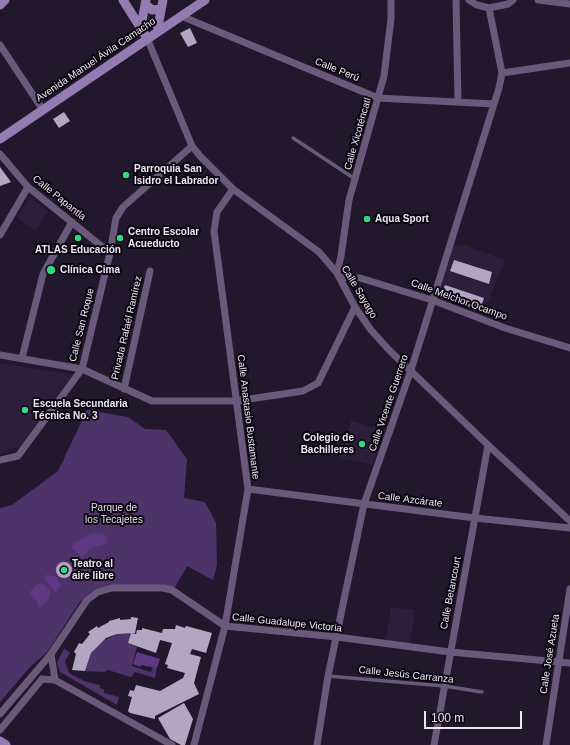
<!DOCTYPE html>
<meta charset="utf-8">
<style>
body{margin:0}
#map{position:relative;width:570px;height:745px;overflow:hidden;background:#22182e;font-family:Arial,sans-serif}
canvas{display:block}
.scale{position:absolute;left:424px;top:711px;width:98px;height:18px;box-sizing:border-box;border:2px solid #ede6f6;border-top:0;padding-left:5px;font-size:12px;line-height:14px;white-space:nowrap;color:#ede6f6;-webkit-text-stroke:3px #09060e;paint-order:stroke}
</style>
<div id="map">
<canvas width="570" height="745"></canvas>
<div class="scale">100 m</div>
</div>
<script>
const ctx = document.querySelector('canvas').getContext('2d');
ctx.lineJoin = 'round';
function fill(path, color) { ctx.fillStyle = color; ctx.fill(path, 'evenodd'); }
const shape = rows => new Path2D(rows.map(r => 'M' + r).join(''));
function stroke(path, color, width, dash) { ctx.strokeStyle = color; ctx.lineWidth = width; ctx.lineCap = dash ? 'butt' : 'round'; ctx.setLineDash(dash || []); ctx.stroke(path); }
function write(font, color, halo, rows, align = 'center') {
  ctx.font = font + ' Arial,sans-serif'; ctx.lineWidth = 4; ctx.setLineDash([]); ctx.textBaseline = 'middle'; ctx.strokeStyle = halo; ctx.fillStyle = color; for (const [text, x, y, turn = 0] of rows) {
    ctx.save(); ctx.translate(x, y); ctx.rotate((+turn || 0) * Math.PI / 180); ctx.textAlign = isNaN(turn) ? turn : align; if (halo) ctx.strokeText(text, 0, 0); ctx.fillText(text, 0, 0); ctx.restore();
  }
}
fill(shape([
 [30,197,48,211,36,231,17,217],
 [464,245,505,260,484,311,435,298,451,246],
 [0,363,75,375,24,446,0,453],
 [351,421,384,430,373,465,341,458],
 [391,607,415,610,410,646,385,643]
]), '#2c1f3b');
fill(shape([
 [87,410,128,417,145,429,166,430,187,459,184,498,205,502,216,523,217,565,213,580,187,566,174,589,111,585,90,593,79,603,48,651,30,667,0,702,0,508,12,505,58,471],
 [131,633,128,643,137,647,132,666,151,672,153,666,157,668,155,678,135,672,131,677,108,670,104,672,85,671,91,653,101,642,117,634],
 [64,648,70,653,65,661,69,673,84,681,100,685,100,688,104,690,104,693,119,697,117,705,60,672,57,663]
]), '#4e326a');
fill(shape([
 [95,533,104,534,108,539,106,544,91,548,82,558,71,546,87,535],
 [48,574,52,577,56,576,61,585,56,592,43,578],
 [42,583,50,590,50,595,47,602,39,608,36,600,29,593,37,584],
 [137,652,160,659,157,668,141,665,141,667,133,664]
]), '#5f3884');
fill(shape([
 [190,28,197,43,188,47,180,33],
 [64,112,70,121,59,128,53,119],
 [0,167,11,182,0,186],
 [454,260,492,272,489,284,450,271],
 [445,285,484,298,480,310,440,298],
 '56 570a8 8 0 1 1 16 0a8 8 0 1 1-16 0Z',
 [131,617,138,618,135,633,117,634,106,638,91,653,85,671,72,670,76,654,74,652,79,643,82,644,90,634,88,632,97,626,98,628,109,622,109,621,120,618,120,620,131,619],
 [176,625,185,628,186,626,212,633,206,653,192,649,190,654,201,657,194,683,199,694,155,716,155,719,130,713,128,711,132,697,128,696,130,690,134,691,136,685,160,691,183,678,185,673,167,668,168,665,165,664,172,643,160,640,156,653,128,643,131,633,136,634,137,630,142,630,142,628,162,633,163,629,175,629],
 [184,703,193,719,185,745,181,745,170,739,158,718]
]), '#b3a6c3');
stroke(shape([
 [293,138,355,179],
 [328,676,444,686,482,692]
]), '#69597b', 3.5);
stroke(shape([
 [456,0,458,101],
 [469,0,477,5,489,8,508,4,513,0],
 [538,0,570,4],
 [181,16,378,98,494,104],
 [147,38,192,146,200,156,233,189,319,252,337,273,355,307,371,330,389,350,488,445,570,521],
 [0,45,43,110],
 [502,73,570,63],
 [0,154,28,187,110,253],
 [0,235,28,187],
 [337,273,341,256,349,200,384,76,391,19,391,0],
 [340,277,360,278,432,300,505,328,570,348],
 [0,355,82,369,152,401,236,401,303,391,318,383,355,307],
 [22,358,43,274,72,222],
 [124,389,150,271],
 [0,460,18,456,82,369,110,253,116,218,123,207,192,146],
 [248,489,475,518,570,528],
 [51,654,55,680],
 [42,679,55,680,172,745],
 [0,714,51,654,87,600,98,592,112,588,163,588,172,590,225,626,337,637,450,652,570,663],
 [0,730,42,679],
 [194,745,225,626,248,489,214,231,217,212,233,189],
 [317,745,328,676,364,504,411,370,499,88,502,73,489,8],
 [434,745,488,445],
 [546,745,570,589]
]), '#69597b', 7);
stroke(shape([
 [123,0,147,38],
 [145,4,152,10,161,9],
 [0,5,5,0],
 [140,31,146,0],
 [157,32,163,0],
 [0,139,205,0],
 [0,741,6,745]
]), '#947bb2', 9);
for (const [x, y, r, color] of [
 [126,175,4,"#2fd883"],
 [367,219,4,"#2fd883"],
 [78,238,4,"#2fd883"],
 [120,238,4,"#2fd883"],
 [51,270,5,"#2fd883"],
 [25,410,4,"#2fd883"],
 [362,444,4,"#2fd883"],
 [64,570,4,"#2fd883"]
]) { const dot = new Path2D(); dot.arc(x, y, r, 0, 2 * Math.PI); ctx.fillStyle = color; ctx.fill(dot); stroke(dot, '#09060e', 1.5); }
write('10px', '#ede6f6', '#09060e', [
 ["Avenida Manuel Ávila Camacho",96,60,-34],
 ["Calle Perú",337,70,22],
 ["Calle Xicoténcatl",358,134,-74],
 ["Calle Papantla",59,198,39],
 ["Calle Sayago",359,292,59],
 ["Calle Melchor Ocampo",459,300,20],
 ["Calle San Roque",82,325,-76],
 ["Privada Rafaél Ramírez",127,328,-77],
 ["Calle Vicente Guerrero",389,403,-71],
 ["Calle Anastasio Bustamante",248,417,83],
 ["Calle Azcárate",410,500,7],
 ["Calle Betancourt",451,593,-79],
 ["Calle Guadalupe Victoria",287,623,6],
 ["Calle José Azueta",550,654,-81],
 ["Calle Jesús Carranza",406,675,6]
]);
write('bold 10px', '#ede6f6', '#09060e', [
 ["Parroquia San",134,169],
 ["Isidro el Labrador",134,181],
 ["Aqua Sport",375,219],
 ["Centro Escolar",128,232],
 ["Acueducto",128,244],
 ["ATLAS Educación",78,250,"center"],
 ["Clínica Cima",60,270],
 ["Escuela Secundaria",33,404],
 ["Técnica No. 3",33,416],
 ["Colegio de",354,438,"right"],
 ["Bachilleres",354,450,"right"],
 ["Teatro al",72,564],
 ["aire libre",72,576]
], 'left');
write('10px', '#e2d9ef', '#09060e', [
 ["Parque de",114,508],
 ["los Tecajetes",114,520]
]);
</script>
